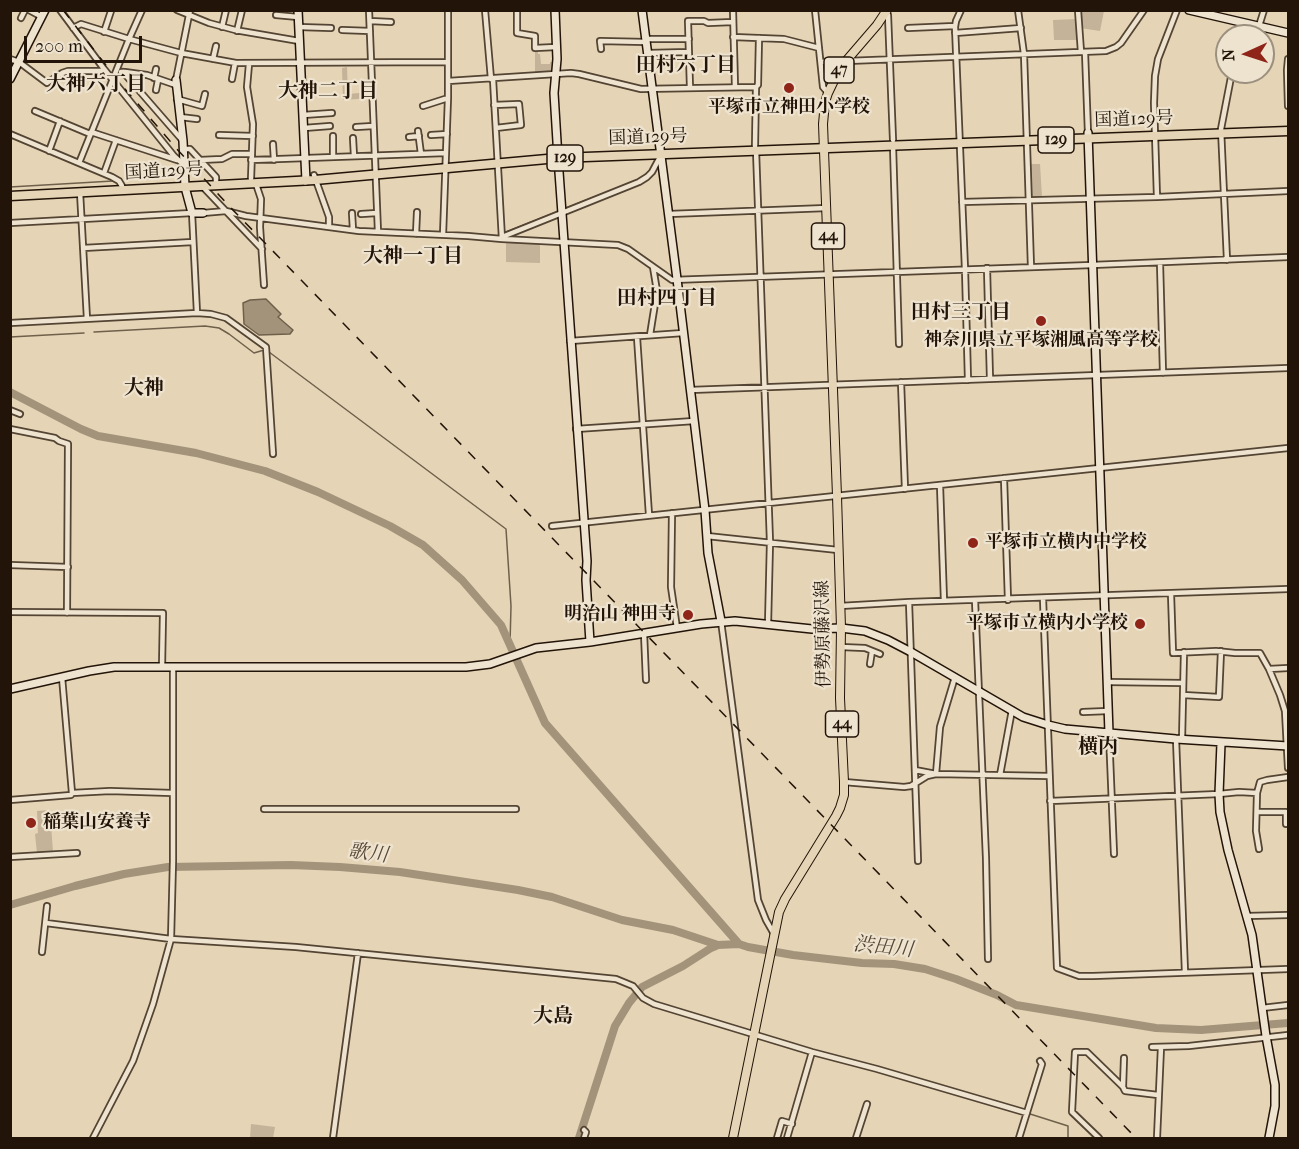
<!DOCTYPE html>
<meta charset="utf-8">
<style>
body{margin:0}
#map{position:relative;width:1299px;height:1149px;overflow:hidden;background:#e5d4b5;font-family:"IM FELL French Canon",serif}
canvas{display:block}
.frame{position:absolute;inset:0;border:12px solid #221408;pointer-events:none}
.north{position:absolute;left:1215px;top:24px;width:60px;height:60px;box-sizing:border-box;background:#eee3cf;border:2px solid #9c907f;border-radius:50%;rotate:267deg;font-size:16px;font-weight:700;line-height:24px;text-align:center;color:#221408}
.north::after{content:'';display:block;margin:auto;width:21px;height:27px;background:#8f2418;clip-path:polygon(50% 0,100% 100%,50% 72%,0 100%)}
.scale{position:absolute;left:24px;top:36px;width:118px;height:27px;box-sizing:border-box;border:3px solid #221408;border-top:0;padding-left:8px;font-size:18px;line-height:21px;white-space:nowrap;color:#221408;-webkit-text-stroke:4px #eee3cf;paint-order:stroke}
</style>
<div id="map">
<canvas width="1299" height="1149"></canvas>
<div class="frame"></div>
<div class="north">N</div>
<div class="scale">200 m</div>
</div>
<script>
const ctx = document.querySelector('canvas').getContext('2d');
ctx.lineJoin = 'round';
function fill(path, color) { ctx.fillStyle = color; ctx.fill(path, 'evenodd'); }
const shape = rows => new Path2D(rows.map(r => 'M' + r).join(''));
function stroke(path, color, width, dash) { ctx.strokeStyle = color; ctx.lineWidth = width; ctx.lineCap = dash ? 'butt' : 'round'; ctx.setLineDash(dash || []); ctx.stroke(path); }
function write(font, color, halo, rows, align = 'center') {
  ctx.font = font + ' "IM FELL French Canon","Noto Serif JP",serif'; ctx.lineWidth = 4.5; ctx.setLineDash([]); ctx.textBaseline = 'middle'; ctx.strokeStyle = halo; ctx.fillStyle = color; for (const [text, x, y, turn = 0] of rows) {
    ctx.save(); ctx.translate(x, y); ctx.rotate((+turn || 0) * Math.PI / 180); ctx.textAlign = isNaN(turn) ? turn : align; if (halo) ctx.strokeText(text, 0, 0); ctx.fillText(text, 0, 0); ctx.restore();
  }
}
fill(shape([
 [1079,11,1104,11,1100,31,1080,28],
 [1077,19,1078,40,1054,40,1053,20],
 [535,51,538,51,538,54,540,54,541,64,550,64,550,62,555,62,553,73,535,74],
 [347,67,348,94,371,92,371,98,343,100,342,68],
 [1029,164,1040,164,1042,197,1031,197],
 [506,240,540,242,540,263,506,262],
 [50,810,53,852,37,853,35,834,38,833,37,811],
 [251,1124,275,1127,273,1138,250,1138]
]), '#c4b398');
const water = shape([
 [266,299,281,314,278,317,293,330,290,334,259,335,244,324,243,303,250,300,266,299]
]);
fill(water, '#a3937a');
stroke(water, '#6f604c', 1.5);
stroke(shape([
 [10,187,113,181],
 [566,208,640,179,648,173,652,167],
 [506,232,559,211],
 [94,332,205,326,219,328,229,334,254,353,264,350],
 [10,337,84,333],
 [269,352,506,529,511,606,510,644],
 [1027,1113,1068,1126,1068,1138]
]), '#6f604c', 1.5);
stroke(shape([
 [10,392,81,429,98,436,196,453,265,471,318,492,390,526,423,545,462,580,501,625,545,723,739,944],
 [10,905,75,886,124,874,168,867,291,865,340,867,400,872,518,890,552,897,622,920,673,930,718,945],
 [579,1138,615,1026,629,1003,642,987,683,966,711,948,718,945,739,944,748,947,793,955,862,963,894,964,925,969,956,979,997,995,1016,1005,1156,1028,1201,1030,1288,1023]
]), '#a3937a', 8);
const street = shape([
 [29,10,42,17],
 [60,10,104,69,174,156,184,165],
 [177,10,209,23,235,30,299,41],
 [369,10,378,232],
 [485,10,491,79],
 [517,10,517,33,535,36,535,48,556,47],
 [733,10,735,87],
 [815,10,823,87,828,93],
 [961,10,956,21,955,27,965,269,968,380],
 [1018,10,1024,54,1031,267],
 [1078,10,1081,52],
 [886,12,888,15,893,140],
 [276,15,298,17],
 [21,18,25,10],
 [370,21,391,22],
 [1259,26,1264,10],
 [222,27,226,10],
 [299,27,331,28],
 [73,28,81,24,129,39,181,53,236,63,448,62],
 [908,28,955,26],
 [342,30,370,31],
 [237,31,242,10],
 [104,32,111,11],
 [955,33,1021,28],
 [1239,36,1241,22],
 [733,37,784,39,819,48],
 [646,39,689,39],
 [601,49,600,41,646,42],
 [1085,52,1088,133],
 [648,53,689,52],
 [10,59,19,62,47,83,62,73,68,71,101,71,104,69],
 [213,59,216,46],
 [1288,59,1287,70,1288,106],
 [821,62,1106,51,1116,47,1121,43,1144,10],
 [249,64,247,87,253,124,251,179],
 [121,72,125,72,147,75,176,85],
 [123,72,183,141],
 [154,78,156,69],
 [232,79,235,63],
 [493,79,502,239],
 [176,80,190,10],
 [448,81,571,73,579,74,641,89,756,87,755,146],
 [756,87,758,85,759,38],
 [690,88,688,21,704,21,708,23,733,22],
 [156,90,158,80],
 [177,99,202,106,205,94],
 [494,105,519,104,521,125,496,128],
 [423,106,448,98],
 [35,111,90,134],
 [303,115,332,113],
 [180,117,197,119],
 [356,127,373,126],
 [304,128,330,126],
 [418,131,421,154],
 [91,132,177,160],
 [10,134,112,177,119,181,122,186],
 [219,135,253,136],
 [431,135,447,134],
 [333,136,333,157],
 [409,137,419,136],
 [353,138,354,156],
 [273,144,274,160],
 [893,146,899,344],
 [183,149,190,149,216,177,216,181],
 [756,150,770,542,768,625],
 [49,151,60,121],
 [200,160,222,159,232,154,252,154],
 [251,160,446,153],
 [79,163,129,39,142,10],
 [104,173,116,140],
 [314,175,329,217,329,227],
 [256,184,261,199,260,227,264,285],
 [203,187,262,249],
 [80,192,87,319],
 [1157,197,1154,103,1155,76,1158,59,1177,10],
 [962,202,1157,197,1288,191],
 [203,213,226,211,246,216,359,231,468,236,502,239,618,245,628,249,672,280,1092,265,1288,257],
 [352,213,353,230],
 [361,214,377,213],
 [669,214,827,208],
 [10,223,192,213,197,313],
 [416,234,417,212],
 [443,235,448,98,448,10],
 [502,237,639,182,647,177,652,172,660,157],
 [83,248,193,242],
 [1227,260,1221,129,1232,72],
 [1160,263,1163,373],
 [987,268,990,379],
 [10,323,197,313,211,314,226,318,266,347,273,454],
 [650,335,657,291,653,267],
 [637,337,649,515],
 [570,341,683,333],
 [901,382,905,489],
 [690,390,1288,368],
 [10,410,20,414],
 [10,429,55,438,59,441,68,444,67,613],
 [576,429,694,421],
 [1004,478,1008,600],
 [940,485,944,601],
 [672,513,671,587,677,628],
 [552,526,1288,448],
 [707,536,838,550],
 [10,565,68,567],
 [1171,594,1173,653,1216,651,1235,653,1260,653,1269,669,1288,668],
 [1043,598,1057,968,1079,976,1093,976,1288,969],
 [975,600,986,858,988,959],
 [909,602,918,861],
 [840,606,909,602,1288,589],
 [10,612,163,613,162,667],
 [721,621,758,900,766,920,774,934],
 [644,633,646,680],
 [841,647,865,648,880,654],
 [870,664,872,651],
 [1269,669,1280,695,1285,711,1288,768],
 [1108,682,1183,683],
 [1183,695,1219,697,1221,651],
 [1083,712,1108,711],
 [1109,733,1114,854],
 [1176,739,1185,972],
 [1182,740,1184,652],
 [915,770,936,774,1049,776],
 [1000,775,1012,710],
 [844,782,904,787,911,786,927,776,936,774,940,727,955,677],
 [72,793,110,791,172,793],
 [10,800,71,795,72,793,62,677],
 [1050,801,1219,794,1239,792,1257,793],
 [264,809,516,809],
 [1257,812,1286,812,1286,824],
 [1259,849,1256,831,1257,793,1260,782,1267,780,1288,777],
 [10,857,77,853],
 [1247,916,1288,915],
 [46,923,171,939,296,947,616,979,633,986,643,998,654,1004,812,1052,877,1069,1027,1113],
 [42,952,47,906],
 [1262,1008,1288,1005],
 [1152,1047,1189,1046,1288,1035],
 [1123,1087,1124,1058],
 [93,1138,133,1061,153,1004,171,939,173,861,173,667],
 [333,1138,358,953],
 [584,1138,586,1132,584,1130],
 [777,1138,782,1121,792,1124],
 [787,1138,812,1052],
 [856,1138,867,1104],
 [1019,1138,1042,1064,1040,1061],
 [1099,1138,1072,1112,1075,1052,1087,1052,1123,1087,1125,1091,1158,1095],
 [1157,1138,1161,1047]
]);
const secondary = shape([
 [298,10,306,181],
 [555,10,557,59,554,93,558,158,587,561,586,580,590,642],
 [642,10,677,279,705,510,708,553,721,621],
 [1189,10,1288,33],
 [10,79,45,10],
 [176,80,183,141,185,187,192,213,203,213],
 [1088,133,1109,733],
 [10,689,89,671,114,667,466,667,490,664,536,648,590,642,701,624,735,621,812,629,841,628,865,631,888,640,911,652,1023,717,1048,725,1065,729,1176,739,1288,746],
 [1221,743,1219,794,1220,812,1228,850,1252,935,1266,1036,1275,1085,1275,1106,1269,1138]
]);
const primary = shape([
 [733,1138,779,912,785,899,836,816,840,808,844,795,844,782,840,698,841,628,837,496,823,124,825,102,828,93,840,68,877,25,887,10]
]);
const highway = shape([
 [10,196,315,180,558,158,1288,131]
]);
stroke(street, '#534433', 8);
stroke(secondary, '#221408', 10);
stroke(primary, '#221408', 10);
stroke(highway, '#221408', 11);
stroke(street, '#eee3cf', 4.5);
stroke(secondary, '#eee3cf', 7);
stroke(primary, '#e5d4b5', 8);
stroke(highway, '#e5d4b5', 8);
stroke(shape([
 [63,10,119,82,176,148,230,207,1136,1138]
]), '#221408', 1.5, [10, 10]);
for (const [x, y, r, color] of [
 [789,88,6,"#8f2418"],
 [1041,321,6,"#8f2418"],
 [973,543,6,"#8f2418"],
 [688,615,6,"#8f2418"],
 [1140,624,6,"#8f2418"],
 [31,823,6,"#8f2418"]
]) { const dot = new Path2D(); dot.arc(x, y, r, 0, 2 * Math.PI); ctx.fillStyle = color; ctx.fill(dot); stroke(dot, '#eee3cf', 2); }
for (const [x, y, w] of [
 [839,70,30],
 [1056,140,36],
 [565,158,36],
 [828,236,33],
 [842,724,33]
]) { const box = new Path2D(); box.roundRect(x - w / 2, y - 13, w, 26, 4.5); ctx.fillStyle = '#eee3cf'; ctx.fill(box); stroke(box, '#221408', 1.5); }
write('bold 16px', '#221408', null, [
 ["47",839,70],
 ["129",1056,140],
 ["129",565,158],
 ["44",828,236],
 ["44",842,724]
]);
write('bold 18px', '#221408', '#eee3cf', [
 ["平塚市立神田小学校",789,108],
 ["神奈川県立平塚湘風高等学校",1041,341],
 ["平塚市立横内中学校",985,543,"left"],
 ["明治山 神田寺",676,615,"right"],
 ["平塚市立横内小学校",1128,624,"right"],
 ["稲葉山安養寺",43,823,"left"]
]);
write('18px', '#221408', '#eee3cf', [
 ["国道129号",1134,120,-2],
 ["国道129号",648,138,-2],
 ["国道129号",164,172,-3],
 ["伊勢原藤沢線",824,634,-91]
]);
write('bold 20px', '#221408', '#eee3cf', [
 ["田村六丁目",686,66],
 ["大神六丁目",96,85],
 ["大神二丁目",328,92],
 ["大神一丁目",413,257],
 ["田村四丁目",667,299],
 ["田村三丁目",961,313],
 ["大神",144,389],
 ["横内",1098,748],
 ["大島",553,1017]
]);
write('italic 20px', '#564736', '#eee3cf', [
 ["歌川",368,854,7],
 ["渋田川",883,948,6]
]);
</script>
